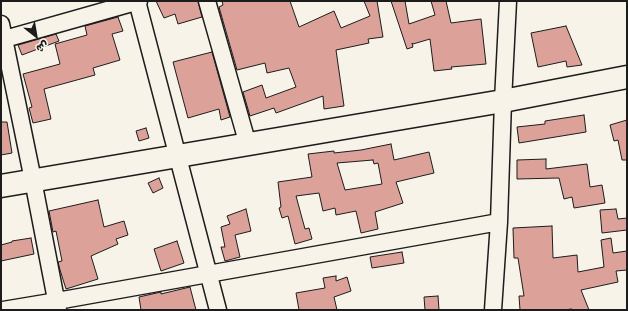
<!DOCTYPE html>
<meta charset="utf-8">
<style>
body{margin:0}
#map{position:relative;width:628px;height:311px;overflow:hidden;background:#f7f3e8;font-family:"Architects Daughter","Playpen Sans Arabic",sans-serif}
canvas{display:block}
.frame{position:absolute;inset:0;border:2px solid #1c1c1c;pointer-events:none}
.north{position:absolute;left:16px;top:16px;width:40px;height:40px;-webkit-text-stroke:3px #f7f3e8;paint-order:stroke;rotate:149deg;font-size:11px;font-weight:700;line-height:16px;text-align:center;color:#1c1c1c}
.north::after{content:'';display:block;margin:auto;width:14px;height:18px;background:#1c1c1c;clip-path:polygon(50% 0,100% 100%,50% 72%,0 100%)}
</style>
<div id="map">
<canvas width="628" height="311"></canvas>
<div class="frame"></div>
<div class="north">ش</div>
</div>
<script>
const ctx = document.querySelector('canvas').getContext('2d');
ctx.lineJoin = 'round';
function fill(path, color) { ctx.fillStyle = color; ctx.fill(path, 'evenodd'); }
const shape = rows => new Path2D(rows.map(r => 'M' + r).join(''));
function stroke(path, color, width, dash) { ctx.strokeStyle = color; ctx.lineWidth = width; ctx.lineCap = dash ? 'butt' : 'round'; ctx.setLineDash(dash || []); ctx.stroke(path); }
const building = shape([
 [156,1,198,1,202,17,178,24,175,14,164,18,156,1],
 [222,1,290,1,299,27,334,11,341,28,370,16,364,1,377,1,383,37,368,39,369,43,336,50,344,106,324,109,323,96,276,113,274,108,250,116,243,92,262,85,266,98,296,87,289,68,267,73,265,63,237,70,219,7,223,5,222,1],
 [391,1,405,1,409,24,435,15,431,1,446,1,451,23,481,19,486,64,451,67,452,69,434,71,430,39,413,44,412,43,413,47,407,49,391,1],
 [118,17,123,31,112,34,120,60,93,68,95,75,44,89,51,119,33,123,29,108,32,107,23,74,60,64,55,44,87,35,85,26,118,17],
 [566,26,582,65,567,67,566,61,538,67,531,33,566,26],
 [56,34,59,41,22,55,18,45,56,34],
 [212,52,230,117,221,120,219,109,188,118,173,62,212,52],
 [584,115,586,132,519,143,517,127,545,124,545,121,584,115],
 [627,120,627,160,622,160,618,140,614,141,610,125,627,120],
 [1,122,7,122,12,153,1,155,1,122],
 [146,128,149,138,139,141,136,131,146,128],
 [391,144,394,160,429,152,434,173,396,182,403,203,375,212,378,229,361,233,356,211,336,215,335,208,323,211,319,193,296,196,305,229,309,228,312,239,295,244,288,216,282,218,279,208,281,207,278,182,312,177,308,154,334,151,334,153,361,150,391,144],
 [373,160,374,164,378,163,382,184,345,190,337,163,373,160],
 [546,159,546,169,587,164,590,187,602,185,605,203,574,208,572,197,564,199,559,178,517,179,517,160,546,159],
 [159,178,163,188,153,193,148,183,159,178],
 [98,200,104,227,124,221,128,235,116,239,118,244,91,256,98,279,66,289,60,270,58,262,62,261,56,231,53,232,49,211,98,200],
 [246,209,251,231,235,235,240,257,225,261,221,247,225,247,221,227,230,224,227,216,246,209],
 [616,209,618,219,627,218,627,230,602,233,600,210,616,209],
 [552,226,553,258,577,255,578,272,604,267,601,240,611,238,613,253,627,251,627,270,616,271,618,282,581,290,589,310,573,310,572,309,562,310,520,310,519,296,524,296,518,258,514,258,513,228,552,226],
 [31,238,34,254,1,261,1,245,12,242,12,241,31,238],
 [177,241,184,263,161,271,154,249,177,241],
 [402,252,404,263,372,268,370,257,402,252],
 [336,276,336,281,347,277,351,291,334,297,337,310,299,310,296,293,325,288,323,278,336,276],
 [190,287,196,310,141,310,139,297,161,292,161,294,190,287],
 [438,296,439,310,425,310,424,297,438,296]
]);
fill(building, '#dca29a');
stroke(building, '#1c1c1c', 1);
const street = shape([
 [137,1,218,310],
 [207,1,248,145],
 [1,24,33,180,58,310],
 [1,40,139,1],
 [3,310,57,301,499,222],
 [493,310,499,222,503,101,508,1]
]);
const secondary = shape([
 [1,186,503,101,627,77]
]);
stroke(street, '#1c1c1c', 19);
stroke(secondary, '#1c1c1c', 25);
stroke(street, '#f7f3e8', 16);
stroke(secondary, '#f7f3e8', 22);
</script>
